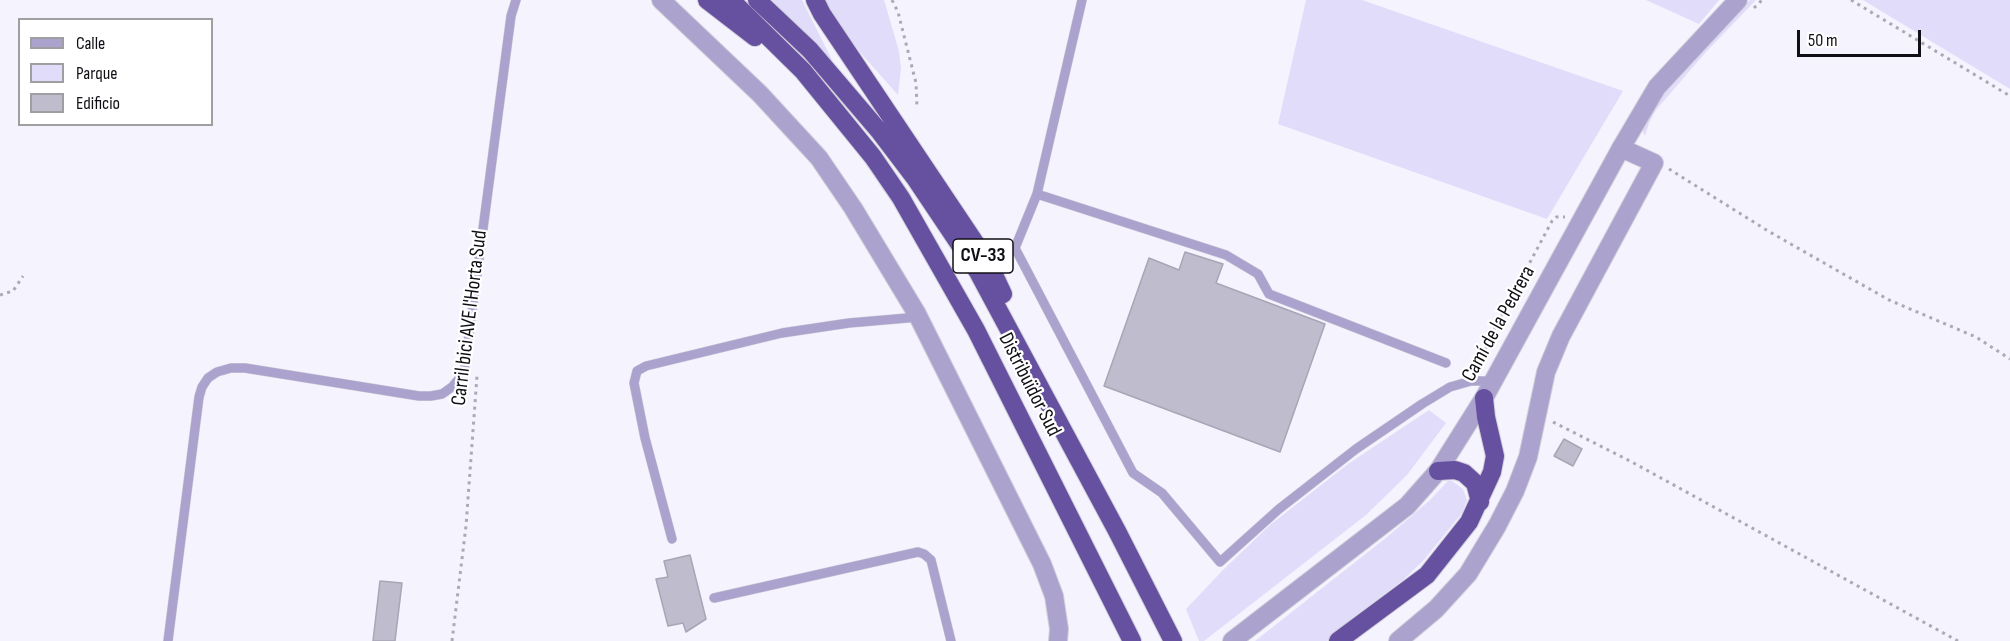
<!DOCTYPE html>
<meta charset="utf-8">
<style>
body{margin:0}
#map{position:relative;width:2010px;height:641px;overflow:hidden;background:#f5f3fe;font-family:"Sofia Sans Condensed",sans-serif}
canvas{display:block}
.legend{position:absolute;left:18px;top:18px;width:195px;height:108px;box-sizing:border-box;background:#fff;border:2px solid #9f9fa1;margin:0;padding:8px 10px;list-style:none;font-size:18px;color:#100f15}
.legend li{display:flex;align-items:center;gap:12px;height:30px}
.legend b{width:30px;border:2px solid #9f9fa1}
.scale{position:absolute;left:1797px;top:30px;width:124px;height:27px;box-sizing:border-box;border:3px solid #100f15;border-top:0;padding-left:8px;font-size:18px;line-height:21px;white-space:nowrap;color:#100f15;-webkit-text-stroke:4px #fff;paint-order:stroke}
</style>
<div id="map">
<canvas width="2010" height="641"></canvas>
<ul class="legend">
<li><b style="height:8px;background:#aba3cd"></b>Calle</li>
<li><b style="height:16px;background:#e1dcfa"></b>Parque</li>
<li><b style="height:16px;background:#bfbcce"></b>Edificio</li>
</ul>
<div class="scale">50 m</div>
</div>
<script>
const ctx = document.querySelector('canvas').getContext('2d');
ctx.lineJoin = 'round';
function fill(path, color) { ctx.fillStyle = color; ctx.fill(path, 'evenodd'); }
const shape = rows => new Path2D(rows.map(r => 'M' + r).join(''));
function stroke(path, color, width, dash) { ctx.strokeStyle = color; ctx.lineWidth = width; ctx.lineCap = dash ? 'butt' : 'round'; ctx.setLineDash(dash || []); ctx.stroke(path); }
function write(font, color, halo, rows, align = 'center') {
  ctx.font = font + ' "Sofia Sans Condensed",sans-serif'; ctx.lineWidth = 4.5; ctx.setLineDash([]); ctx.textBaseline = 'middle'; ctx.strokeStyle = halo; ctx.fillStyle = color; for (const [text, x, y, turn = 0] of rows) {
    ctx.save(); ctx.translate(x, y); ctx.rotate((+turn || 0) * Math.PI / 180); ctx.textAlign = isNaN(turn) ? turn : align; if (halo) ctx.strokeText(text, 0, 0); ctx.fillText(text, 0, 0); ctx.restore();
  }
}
fill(shape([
 [769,0,802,0,836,68],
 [825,0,884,0,899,51,901,69,898,95,850,41],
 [1306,0,1362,0,1623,91,1547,219,1278,124],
 [1646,0,1719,0,1699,24],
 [1750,0,1756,0,1706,52,1656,110,1649,123,1645,136,1642,130,1644,119,1669,87],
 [1863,0,2010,0,2010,89],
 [1429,410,1446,423,1407,475,1366,515,1204,641,1199,641,1186,609,1223,570,1270,525,1348,464],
 [1448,481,1452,481,1463,489,1467,500,1462,513,1423,561,1403,580,1351,619,1327,641,1255,641,1387,537,1430,500]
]), '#e1dcfa');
const building = shape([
 [1185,252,1223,264,1216,283,1325,324,1280,452,1104,386,1149,258,1179,270,1185,252],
 [1564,439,1582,449,1573,466,1554,456,1564,439],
 [690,555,706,619,686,632,683,623,668,626,656,579,668,577,664,561,690,555],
 [380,581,402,583,395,641,373,641,380,581]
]);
fill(building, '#bfbcce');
stroke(building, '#a8a5b6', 1.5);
const service = shape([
 [1082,0,1037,194,1015,248,1133,473,1162,493,1220,562,1279,509,1356,449,1422,404,1450,387,1471,381,1493,381],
 [1037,194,1226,255,1258,274,1269,294,1446,363],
 [672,539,645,438,634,383,637,371,646,366,782,333,849,323,919,317],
 [714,598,918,552,924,554,931,560,951,641],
 [168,641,199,397,202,387,208,378,217,372,231,368,245,368,419,396,431,396,442,394,452,387,464,373,511,16,516,0]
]);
const minor = shape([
 [661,0,760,94,819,158,853,208,917,314,1042,564,1054,596,1059,629,1058,641],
 [1398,641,1436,609,1468,574,1497,526,1515,491,1528,457,1546,372,1561,336,1654,163,1621,148]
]);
const tertiary = shape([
 [1232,641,1407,506,1438,471,1484,398,1621,148,1657,87,1738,0]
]);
const trunk = shape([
 [707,0,755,37],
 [731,0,803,71,873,157,901,198,976,330,1132,641],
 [757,0,810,50,880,132,915,178,978,272,1117,531,1173,641],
 [815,0,822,14,988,262,1003,294],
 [1438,471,1455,470,1464,473,1475,483,1480,502],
 [1338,641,1427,575,1469,522,1492,472,1495,456,1486,417,1484,398]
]);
stroke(service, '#d0cfd9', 10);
stroke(minor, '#d0cfd9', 20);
stroke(tertiary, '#d0cfd9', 20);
stroke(trunk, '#d0cfd9', 20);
stroke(shape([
 [892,0,898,12,916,83,917,108],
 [1851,0,2010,96],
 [1754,8,1762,0],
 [1669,169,1768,231,1889,300,1976,337,2010,359],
 [0,295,13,291,23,276],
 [1476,370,1496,326,1552,221,1556,217,1565,217],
 [1553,422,1630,461,1958,641],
 [452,641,466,526,477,376]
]), '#aba9b3', 3, [3, 4.5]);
stroke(service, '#aba3cd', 9);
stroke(minor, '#aba3cd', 18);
stroke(tertiary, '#aba3cd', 18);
stroke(trunk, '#6650a0', 18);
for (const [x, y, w] of [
 [983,256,60]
]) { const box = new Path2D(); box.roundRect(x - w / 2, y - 17, w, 34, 4.5); ctx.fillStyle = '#fff'; ctx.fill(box); stroke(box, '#100f15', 1.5); }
write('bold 20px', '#100f15', null, [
 ["CV-33",983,256]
]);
write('21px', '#100f15', '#fff', [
 ["Carril bici AVE l'Horta Sud",470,318,-83],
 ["Camí de la Pedrera",1499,324,-61],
 ["Distribuïdor Sud",1029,385,63]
]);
</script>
